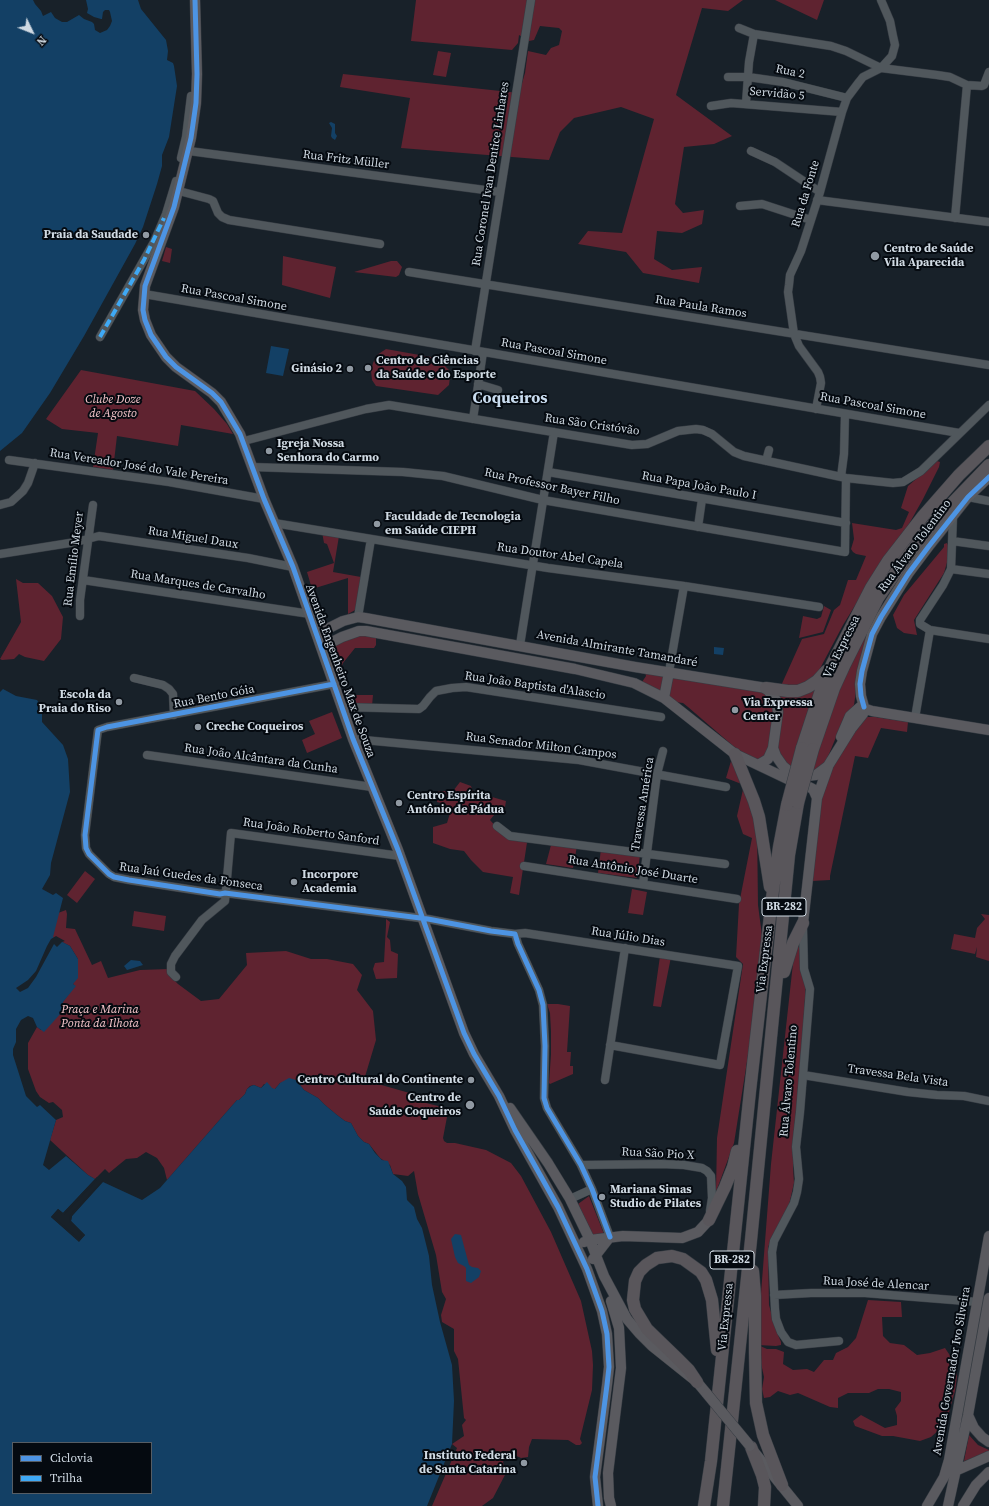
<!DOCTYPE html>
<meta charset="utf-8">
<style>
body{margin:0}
#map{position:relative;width:989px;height:1506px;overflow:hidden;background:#182129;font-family:"Source Serif 4",serif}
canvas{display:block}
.legend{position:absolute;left:12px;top:1442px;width:140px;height:52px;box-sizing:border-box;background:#050a10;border:1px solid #565d64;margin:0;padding:5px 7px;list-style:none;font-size:12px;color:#d0dae3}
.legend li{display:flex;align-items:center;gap:8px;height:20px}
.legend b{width:20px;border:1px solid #565d64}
.north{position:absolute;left:12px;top:12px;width:40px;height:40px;-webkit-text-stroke:3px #050a10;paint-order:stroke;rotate:133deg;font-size:11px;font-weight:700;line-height:16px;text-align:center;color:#d0dae3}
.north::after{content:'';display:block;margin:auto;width:14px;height:18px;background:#d0dae3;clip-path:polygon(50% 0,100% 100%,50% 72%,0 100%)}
</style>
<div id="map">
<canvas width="989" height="1506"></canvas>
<ul class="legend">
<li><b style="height:5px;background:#4d94e3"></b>Ciclovia</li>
<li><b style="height:5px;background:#3fa9f5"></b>Trilha</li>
</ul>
<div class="north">N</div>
</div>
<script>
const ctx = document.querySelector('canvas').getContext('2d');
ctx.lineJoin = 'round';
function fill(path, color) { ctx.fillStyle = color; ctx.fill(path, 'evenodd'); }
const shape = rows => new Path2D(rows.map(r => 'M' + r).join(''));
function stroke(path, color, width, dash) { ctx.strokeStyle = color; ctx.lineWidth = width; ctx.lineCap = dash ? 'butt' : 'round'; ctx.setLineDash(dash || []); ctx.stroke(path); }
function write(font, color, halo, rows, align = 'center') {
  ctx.font = font + ' "Source Serif 4",serif'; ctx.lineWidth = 4; ctx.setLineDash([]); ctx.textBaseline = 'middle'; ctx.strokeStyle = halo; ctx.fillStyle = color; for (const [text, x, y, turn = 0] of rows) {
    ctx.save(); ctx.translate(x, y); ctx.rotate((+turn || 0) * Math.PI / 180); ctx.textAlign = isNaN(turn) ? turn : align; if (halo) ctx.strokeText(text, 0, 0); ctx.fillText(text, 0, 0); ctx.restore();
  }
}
fill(shape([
 [416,0,743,0,728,11,702,8,676,95,732,136,714,144,684,147,675,204,683,213,704,210,702,224,682,233,657,231,654,259,672,270,702,267,699,283,643,273,626,252,578,244,588,231,622,233,654,119,621,107,574,118,560,132,549,160,401,148,410,98,340,87,343,74,519,93,525,73,528,51,546,55,551,48,559,45,562,31,559,28,540,26,534,40,529,41,519,35,518,43,512,50,411,41],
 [775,0,824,0,817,20],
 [438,51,451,53,446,77,433,75],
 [166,247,172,249,170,263,162,261],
 [283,256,336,267,330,298,282,285],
 [391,261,397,261,402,267,399,275,396,277,354,272],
 [386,349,453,361,452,366,444,365,449,370,450,377,449,385,438,395,376,386,372,380,371,371,373,363,377,355],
 [81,370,195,391,214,409,227,424,233,434,181,425,178,446,117,436,113,470,93,467,98,433,62,429,46,419],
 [937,461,940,462,939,467,923,499,909,524,890,549,843,625,814,680,804,687,780,688,802,639,824,634,834,610,840,605,848,580,856,580,866,556,856,554,853,552,851,549,854,539,852,523,896,530,902,528,909,512,901,508,908,486],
 [322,532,339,536,333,572,361,577,357,609,348,614,348,578,312,589,307,572,334,563,327,544,324,543],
 [947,543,949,547,948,559,944,573,914,620,917,635,904,633,897,628,893,615,904,595,944,547,944,544],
 [16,579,23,583,38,583,52,596,63,617,61,639,44,661,25,657,19,654,14,659,2,660,0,659,21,622],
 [824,606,831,610,823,632,799,638,803,616,817,619,821,617],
 [869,628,861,656,854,705,843,720,825,764,810,773,828,717,843,679],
 [358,634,376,637,376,645,374,648,355,648,343,663,338,675,328,647],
 [645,672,664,676,660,693,642,682,646,676],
 [672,677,764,692,774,705,769,753,759,761,739,751,688,707,683,703,675,702,669,699],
 [817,686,803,727,791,767,786,765,777,750,781,723,778,695],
 [346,695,373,695,372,706,349,704],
 [332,712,342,738,307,753,302,740,315,734,309,721],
 [866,717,876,717,908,722,907,732,881,728,868,758,855,756,830,876,830,880,812,881,821,794,844,743],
 [731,761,746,784,757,826,758,905,763,943,750,1043,734,1143,716,1192,717,1138,743,964,736,957,739,904,752,838,743,834,737,816,744,785,726,778],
 [460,782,471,786,473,792,478,790,492,797,506,801,505,807,499,809,490,820,499,830,528,836,519,895,510,893,513,877,483,872,471,860,464,851,450,849,433,843,433,827,447,823,450,813,446,804,437,802,438,791,453,791],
 [551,845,577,846,573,868,546,864],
 [601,849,640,855,637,878,598,873],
 [85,871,95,879,77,903,67,895],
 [632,889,647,892,643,915,628,913],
 [66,910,67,914,66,928,75,929,92,965,101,961,108,978,140,970,169,969,169,975,178,984,201,1001,219,999,247,965,246,953,286,951,311,959,327,959,353,964,362,975,357,990,373,1011,376,1040,364,1080,420,1096,422,1102,442,1107,447,1117,443,1138,444,1141,447,1143,455,1143,486,1150,511,1163,521,1176,551,1232,581,1301,592,1351,593,1365,592,1390,580,1439,582,1443,580,1445,576,1445,568,1440,532,1439,529,1447,528,1457,521,1458,508,1452,503,1462,506,1473,493,1498,482,1506,432,1506,457,1448,452,1444,464,1436,462,1425,466,1420,464,1418,458,1359,454,1351,454,1329,442,1322,441,1315,446,1299,442,1292,436,1255,418,1194,414,1171,408,1176,393,1174,390,1165,380,1158,369,1144,364,1142,358,1136,351,1123,345,1121,337,1115,325,1105,318,1098,304,1090,296,1080,280,1083,275,1089,273,1089,264,1084,261,1088,254,1085,250,1086,247,1089,245,1094,239,1100,237,1100,167,1180,164,1168,157,1158,146,1152,137,1158,126,1159,109,1173,105,1169,95,1179,88,1175,50,1140,56,1120,63,1117,62,1110,53,1102,49,1103,40,1097,36,1091,28,1069,28,1043,37,1027,41,1030,75,986,73,984,78,959,70,946,52,937,58,913],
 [134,911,166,916,164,931,132,926],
 [981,914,989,915,989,961,976,957,977,947,975,954,951,949,954,934,975,938,977,928,985,919],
 [386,919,390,922,387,937,390,940,391,951,398,954,397,978,376,979,373,969,375,963,384,962,386,925],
 [799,946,800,963,806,984,799,1088,795,1120,793,1167,794,1183,789,1205,768,1247,769,1305,776,1330,781,1342,781,1345,776,1346,758,1345,767,1349,776,1349,784,1352,783,1364,793,1370,807,1369,814,1372,824,1360,833,1360,836,1353,848,1347,856,1338,868,1300,901,1302,902,1317,882,1317,883,1336,890,1343,904,1345,917,1355,930,1353,945,1348,953,1360,957,1376,955,1391,949,1412,940,1429,931,1437,920,1441,893,1436,882,1436,855,1426,853,1421,861,1415,885,1428,897,1425,897,1416,895,1409,901,1401,901,1392,889,1389,878,1389,869,1393,848,1393,838,1398,838,1408,830,1407,798,1393,790,1395,778,1391,770,1397,764,1398,762,1389,764,1377,757,1345,771,1164,794,954],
 [660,956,671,957,661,1007,653,1006],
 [547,1004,558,1004,570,1006,567,1052,571,1052,570,1066,573,1066,573,1074,550,1084,549,1083,551,1054,551,1032,550,1013],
 [589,1196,604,1234,593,1235,578,1204],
 [969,1435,978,1445,989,1450,989,1454,964,1461]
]), '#5f2330');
fill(shape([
 [0,0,33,0,35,4,41,11,43,16,51,12,55,18,62,22,67,22,79,15,84,19,92,22,94,24,95,30,100,33,107,30,110,26,112,21,110,12,109,10,105,10,103,12,102,19,101,19,94,17,87,13,88,9,86,0,138,0,141,9,166,40,168,51,167,60,173,63,174,66,177,86,169,137,162,155,162,166,157,184,143,227,135,244,84,336,50,393,22,433,0,451],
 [331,122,335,124,335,133,337,136,335,140,332,138,331,136,332,128,329,123],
 [271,346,289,349,283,376,266,373],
 [714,647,724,648,723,655,714,654],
 [3,689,16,696,37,700,42,708,42,722,63,745,68,759,70,792,51,863,50,875,42,889,53,895,56,893,63,898,53,937,70,946,78,959,78,978,73,984,76,986,63,1002,62,1012,44,1032,37,1027,33,1018,28,1016,21,1020,16,1029,16,1042,13,1049,13,1055,26,1096,37,1107,40,1105,56,1120,43,1165,49,1170,66,1156,88,1175,95,1179,63,1213,58,1209,51,1217,79,1241,85,1235,71,1221,72,1216,103,1182,142,1200,160,1188,237,1100,239,1100,245,1094,247,1089,251,1086,254,1085,261,1088,267,1082,272,1088,275,1089,280,1083,289,1078,296,1080,304,1090,318,1098,325,1105,337,1115,345,1121,351,1123,358,1136,364,1142,369,1144,375,1153,382,1160,388,1161,393,1174,402,1181,406,1187,407,1200,414,1207,417,1219,422,1228,429,1256,432,1285,440,1322,452,1365,454,1401,452,1444,427,1506,0,1506,0,692],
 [13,1443,151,1443,151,1493,13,1493],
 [131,960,140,961,143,965,127,970,124,966],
 [455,1234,461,1235,469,1265,472,1267,478,1268,481,1271,479,1277,471,1283,466,1281,466,1268,464,1266,458,1263,455,1257,451,1239]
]), '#134065');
fill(shape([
 [56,936,65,941,62,942,57,947,54,944,36,977,28,988,20,992,16,988,28,980,36,971,47,946,51,939],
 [97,1177,97,1180,64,1215,62,1215,59,1212,54,1217,79,1239,82,1235,69,1222,70,1215,102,1181,104,1180,72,1216,71,1221,85,1235,79,1242,51,1217,58,1209,63,1213]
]), '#182129');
const minor = shape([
 [739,28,754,34,831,46,846,51,881,68,937,75,950,77,967,85,982,86,984,85,989,72],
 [728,77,748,77,783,82,847,98],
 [746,103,749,62,754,34],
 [711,106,731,103,842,112],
 [189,151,500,192],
 [751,151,775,162,820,192],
 [181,158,186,137,191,96],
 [179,191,209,199,213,201,218,213,222,217,229,220,380,244],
 [817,200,989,222],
 [740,206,762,204,811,220],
 [955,218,967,85],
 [409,272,989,365],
 [144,294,959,433],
 [100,337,154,242,166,214,176,181],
 [475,351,531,0],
 [478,384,498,390],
 [816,409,821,383,820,377,818,372,799,346,794,334,788,292,789,285,790,275,801,251,820,192,842,112,847,98,859,82,863,77,881,68,892,56,895,45,893,36,890,21,881,0],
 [473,419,483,352],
 [244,441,366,409,389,405,632,445,647,444,678,431,696,429,703,430,712,434,734,452,744,456,846,478,893,483,903,482,921,471,989,405],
 [9,460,169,482,264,499],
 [766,461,769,450],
 [252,467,403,472,443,476,543,500,845,552,846,478],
 [548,472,846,523],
 [841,477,844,454,845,414],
 [968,497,989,501],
 [0,505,11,502,23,491,28,483,35,463],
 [953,517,951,569,943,585,922,617,920,620,920,624,930,630,989,639],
 [274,523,548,568,684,586,819,607],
 [698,527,702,499],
 [952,541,989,546],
 [0,554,76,542,99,536,248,558,293,567],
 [951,569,989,574],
 [83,580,310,614],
 [80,616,80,600,93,505],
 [358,617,371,539],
 [520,645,554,432],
 [669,672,684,586],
 [134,678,163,685,169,689,173,694,174,715],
 [334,684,107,727,98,730,85,835,86,848,89,854,109,874,114,877,129,880,220,894,225,893,428,919,491,931,515,934,518,944,539,990,543,1005,545,1046,544,1098,547,1108,581,1165,592,1189,610,1237],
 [342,707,419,709,423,706,430,697,436,691,452,688,466,687,661,717],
 [915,718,930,630],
 [353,739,579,760,726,787],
 [147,755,372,787],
 [497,826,510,836,725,864],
 [524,866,737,899],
 [643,884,657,774,663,751],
 [803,928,804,969,810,989,800,1112,796,1147,799,1179,797,1192,794,1203,774,1241,772,1252,775,1309,776,1319,781,1332,788,1342,796,1345,839,1341],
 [515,934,525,933,738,966,720,1065,610,1045],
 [176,977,171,972,171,964,175,956,202,920,225,901,231,833,400,856],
 [803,1075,908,1092,937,1095,964,1096,989,1101],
 [605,1080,625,948],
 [581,1165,661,1164,684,1165,702,1168,707,1171,711,1176,712,1198,710,1211],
 [570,1199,592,1189],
 [774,1295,811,1293,865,1293,978,1302]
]);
const major = shape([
 [195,0,197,74,196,103,191,138,174,207,145,286,143,310,145,320,151,335,166,357,176,367,212,393,221,402,240,434,264,499,293,567,353,739,398,850,464,1033,474,1054,499,1096,515,1130,558,1207,587,1269,602,1311,607,1334,609,1367,607,1385,595,1477,598,1506],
 [317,634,343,621,358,617,365,618,635,667,766,688,776,700,777,705,778,712,773,748,776,756,783,766,789,771,807,776,816,775,828,766,851,729,863,714,864,707,861,696,860,684,862,671,872,634,881,617,908,574,929,546,968,497,989,477],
 [322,647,342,637,359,631,366,631,575,669,634,683,664,698,735,754,798,784,809,787,813,789,817,798],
 [664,698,669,672],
 [841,737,850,716,860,707,872,711,989,730],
 [758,765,768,759,773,748],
 [803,923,817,798,828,767],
 [510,1108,548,1163,570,1199,590,1240,604,1276,627,1319,639,1333,652,1346,697,1382,707,1394],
 [584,1242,590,1240,623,1236,682,1238,698,1232,709,1220],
 [593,1259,610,1237],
 [968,1415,974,1428,982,1437,989,1442],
 [755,1453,798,1506],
 [953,1472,989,1456],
 [611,1506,609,1498,608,1473,621,1368,619,1328,611,1301],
 [927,1506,944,1477,949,1460,989,1236],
 [948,1506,968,1415,989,1298],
 [963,1506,976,1485,989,1472]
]);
const highway = shape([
 [766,688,788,691,798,691,808,687,817,681,826,671],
 [802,748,821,690,832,664,871,588,888,561,923,516,959,475,989,446],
 [813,749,834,688,845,664,878,598,905,559,937,519,989,465],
 [735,754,754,801,759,817,770,887],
 [784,972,793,943,803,923],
 [709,1220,725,1187,733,1167,737,1151],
 [753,1271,755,1296,755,1353,756,1403,763,1435,782,1485],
 [697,1382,689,1370,677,1358,647,1329,635,1309,633,1300,635,1281,639,1272,646,1265,657,1258,672,1256,683,1259,701,1272,706,1280,712,1300,717,1350],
 [751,1447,762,1475,765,1487,764,1506],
 [704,1506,711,1461,750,1091,772,898,779,847,787,805],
 [723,1506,751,1240,789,855,798,803]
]);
stroke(minor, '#363c43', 9);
stroke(major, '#363c43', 11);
stroke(highway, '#363c43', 13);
stroke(minor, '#50575c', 8);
stroke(major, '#5a5a5f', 10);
stroke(highway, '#59565b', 12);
const majorBridge = shape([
 [707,1394,750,1446]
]);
const highwayBridge = shape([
 [798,803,813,749],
 [787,805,802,748]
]);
stroke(majorBridge, '#363c43', 11, []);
stroke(highwayBridge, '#363c43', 13, []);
stroke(majorBridge, '#5a5a5f', 10);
stroke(highwayBridge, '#59565b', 12);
stroke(shape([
 [100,337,144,260,164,218]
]), '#3fa9f5', 4, [8, 4]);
stroke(shape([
 [195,0,197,74,196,103,191,138,174,207,145,286,143,310,145,320,151,335,166,357,176,367,212,393,221,402,240,434,264,499,293,567,353,739,398,850,464,1033,474,1054,499,1096,515,1130,558,1207,587,1269,602,1311,607,1334,609,1367,607,1385,595,1477,598,1506],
 [334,684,107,727,98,730,85,835,86,848,89,854,109,874,114,877,129,880,220,894,225,893,428,919,491,931,515,934,518,944,539,990,543,1005,545,1046,544,1098,547,1108,581,1165,592,1189,610,1237],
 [864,707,861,696,860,684,862,671,872,634,881,617,908,574,929,546,968,497,989,477]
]), '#4d94e3', 5);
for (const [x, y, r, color] of [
 [146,235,4,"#9099a2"],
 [875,256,5,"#9099a2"],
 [368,368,4,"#9099a2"],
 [350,369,4,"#9099a2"],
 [269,451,4,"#9099a2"],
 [377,524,4,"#9099a2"],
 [119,702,4,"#9099a2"],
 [735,710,4,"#9099a2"],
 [198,727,4,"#9099a2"],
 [399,803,4,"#9099a2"],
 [294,882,4,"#9099a2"],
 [471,1080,4,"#9099a2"],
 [470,1105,5,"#9099a2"],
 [602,1197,4,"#9099a2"],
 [524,1463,4,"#9099a2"]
]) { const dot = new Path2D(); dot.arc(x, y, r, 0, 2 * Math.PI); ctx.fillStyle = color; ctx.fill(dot); stroke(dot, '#050a10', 1.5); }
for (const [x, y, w] of [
 [784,907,44],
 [732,1260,44]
]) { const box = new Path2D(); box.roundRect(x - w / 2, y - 9, w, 18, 3); ctx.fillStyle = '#050a10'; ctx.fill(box); stroke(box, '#d0dae3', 1); }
write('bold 11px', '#d0dae3', null, [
 ["BR-282",784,907],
 ["BR-282",732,1260]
]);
write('12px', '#d0dae3', '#050a10', [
 ["Rua 2",790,72,12],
 ["Servidão 5",777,94,5],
 ["Rua Fritz Müller",346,160,7],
 ["Rua Coronel Ivan Dentice Linhares",491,174,-81],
 ["Rua da Fonte",806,194,-73],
 ["Rua Pascoal Simone",234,298,10],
 ["Rua Paula Ramos",701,307,9],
 ["Rua Pascoal Simone",554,352,10],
 ["Rua Pascoal Simone",873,406,10],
 ["Rua São Cristóvão",592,425,8],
 ["Rua Vereador José do Vale Pereira",139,467,9],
 ["Rua Papa João Paulo I",699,486,10],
 ["Rua Professor Bayer Filho",552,487,12],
 ["Rua Miguel Daux",193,538,9],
 ["Rua Álvaro Tolentino",915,546,-53],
 ["Rua Doutor Abel Capela",560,556,8],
 ["Rua Emílio Meyer",74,559,-83],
 ["Rua Marques de Carvalho",198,585,9],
 ["Via Expressa",842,647,-64],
 ["Avenida Almirante Tamandaré",617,649,10],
 ["Avenida Engenheiro Max de Souza",340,671,70],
 ["Rua João Baptista d'Alascio",535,686,8],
 ["Rua Bento Góia",214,697,-11],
 ["Rua Senador Milton Campos",541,746,7],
 ["Rua João Alcântara da Cunha",261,759,8],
 ["Travessa América",643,804,-81],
 ["Rua João Roberto Sanford",311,832,8],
 ["Rua Antônio José Duarte",633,870,9],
 ["Rua Jaú Guedes da Fonseca",191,877,8],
 ["Rua Júlio Dias",628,937,9],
 ["Via Expressa",765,959,-83],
 ["Travessa Bela Vista",898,1076,8],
 ["Rua Álvaro Tolentino",789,1081,-85],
 ["Rua São Pio X",658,1154,3],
 ["Rua José de Alencar",876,1284,3],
 ["Via Expressa",726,1317,-84],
 ["Avenida Governador Ivo Silveira",952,1371,-80]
]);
write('bold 12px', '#d0dae3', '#050a10', [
 ["Praia da Saudade",138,235,"right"],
 ["Centro de Saúde",884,249],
 ["Vila Aparecida",884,263],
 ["Centro de Ciências",376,361],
 ["da Saúde e do Esporte",376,375],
 ["Ginásio 2",342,369,"right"],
 ["Igreja Nossa",277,444],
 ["Senhora do Carmo",277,458],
 ["Faculdade de Tecnologia",385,517],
 ["em Saúde CIEPH",385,531],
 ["Escola da",111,695,"right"],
 ["Praia do Riso",111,709,"right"],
 ["Via Expressa",743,703],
 ["Center",743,717],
 ["Creche Coqueiros",206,727],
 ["Centro Espírita",407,796],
 ["Antônio de Pádua",407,810],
 ["Incorpore",302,875],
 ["Academia",302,889],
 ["Centro Cultural do Continente",463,1080,"right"],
 ["Centro de",461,1098,"right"],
 ["Saúde Coqueiros",461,1112,"right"],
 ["Mariana Simas",610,1190],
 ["Studio de Pilates",610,1204],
 ["Instituto Federal",516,1456,"right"],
 ["de Santa Catarina",516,1470,"right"]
], 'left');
write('italic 12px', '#f5c5ca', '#050a10', [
 ["Clube Doze",113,400],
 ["de Agosto",113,414],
 ["Praça e Marina",100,1010],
 ["Ponta da Ilhota",100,1024]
]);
write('bold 16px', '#c9dcef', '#050a10', [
 ["Coqueiros",510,399]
]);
</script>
